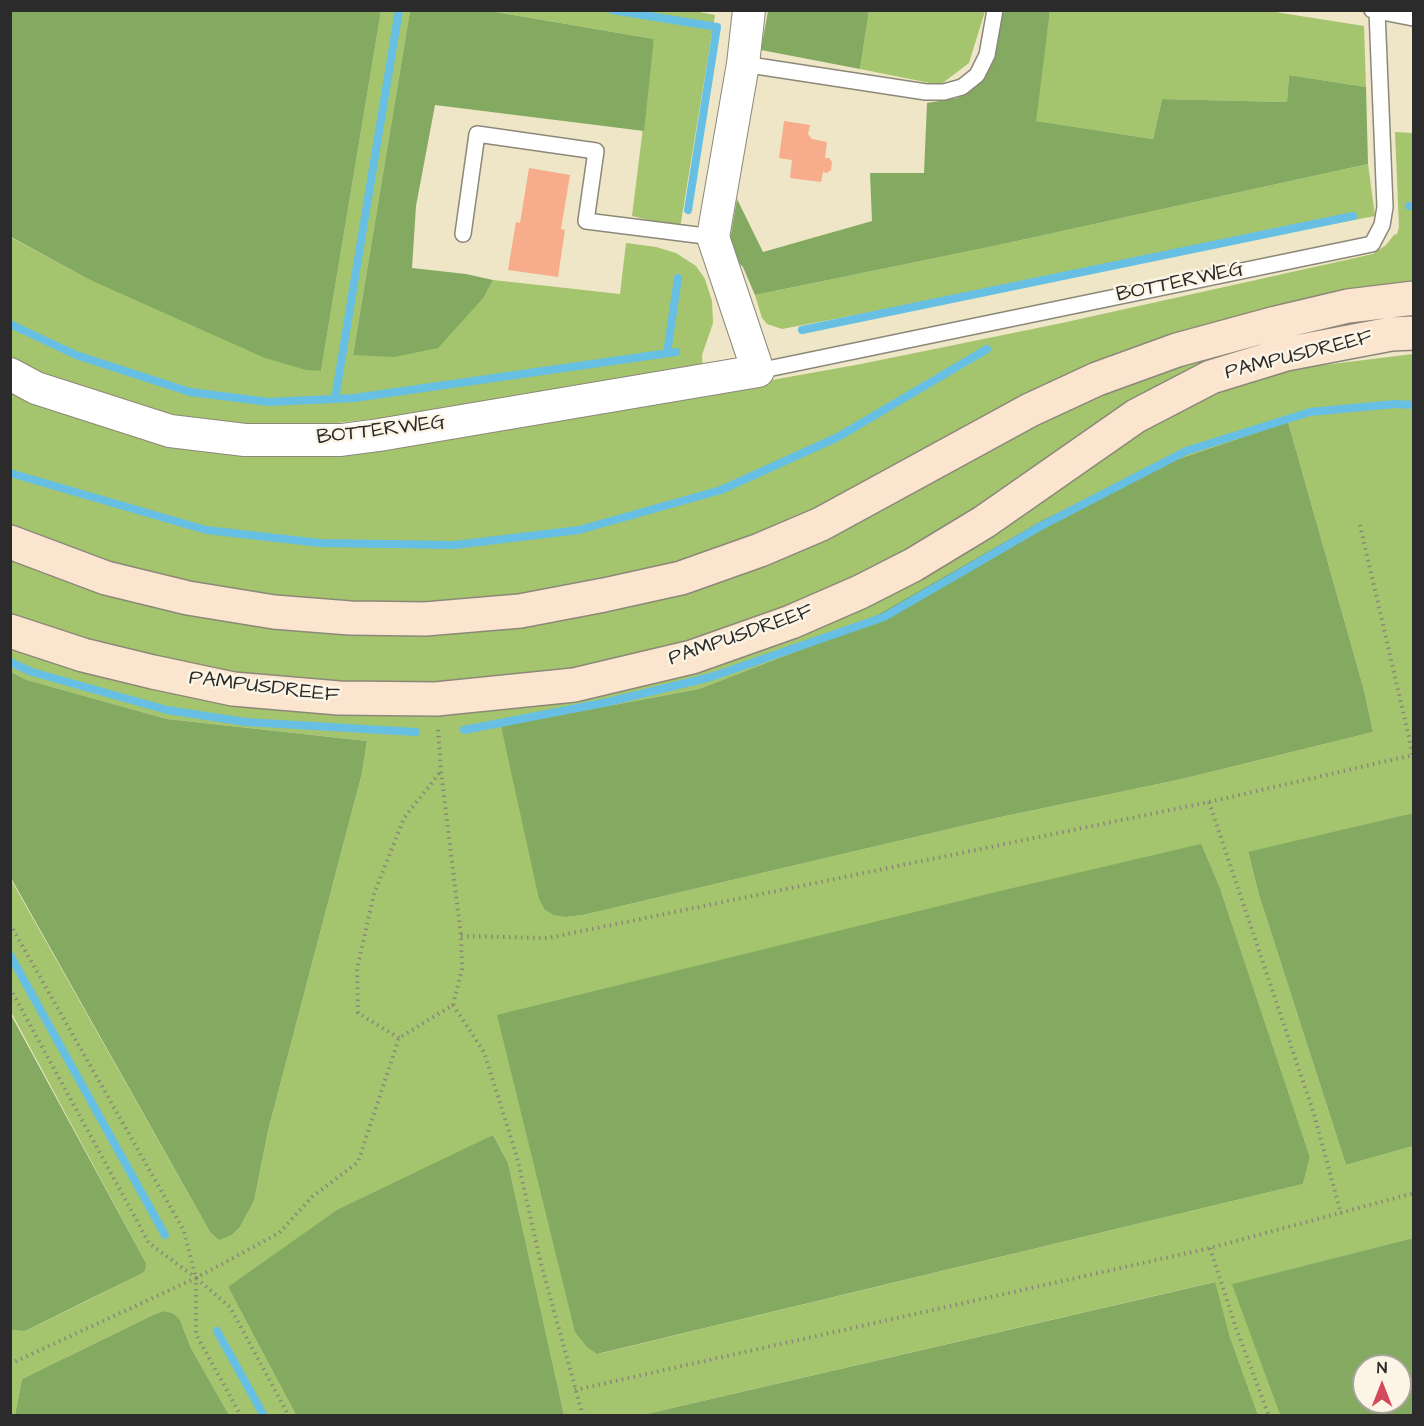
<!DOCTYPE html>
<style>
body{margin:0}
#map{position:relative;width:1424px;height:1426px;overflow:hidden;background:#eee6c7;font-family:"Architects Daughter",sans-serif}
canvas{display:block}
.frame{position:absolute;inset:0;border:12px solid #2b2b2b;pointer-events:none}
.north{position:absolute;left:1352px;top:1354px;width:60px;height:60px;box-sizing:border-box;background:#fcf5e5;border:2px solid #a8a49b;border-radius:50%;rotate:0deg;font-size:16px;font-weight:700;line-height:24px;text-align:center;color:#2b2b2b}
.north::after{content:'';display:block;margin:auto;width:21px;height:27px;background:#d1495b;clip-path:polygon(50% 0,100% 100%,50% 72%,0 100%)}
</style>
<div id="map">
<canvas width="1424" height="1426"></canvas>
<div class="frame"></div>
<div class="north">N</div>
</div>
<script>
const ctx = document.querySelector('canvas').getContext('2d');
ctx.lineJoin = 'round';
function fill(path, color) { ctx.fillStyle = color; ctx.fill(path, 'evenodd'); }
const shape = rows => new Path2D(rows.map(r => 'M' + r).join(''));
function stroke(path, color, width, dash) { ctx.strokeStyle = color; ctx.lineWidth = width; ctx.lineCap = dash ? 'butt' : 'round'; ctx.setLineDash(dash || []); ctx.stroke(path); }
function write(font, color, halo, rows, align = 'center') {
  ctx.font = font + ' "Architects Daughter",sans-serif'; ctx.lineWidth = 5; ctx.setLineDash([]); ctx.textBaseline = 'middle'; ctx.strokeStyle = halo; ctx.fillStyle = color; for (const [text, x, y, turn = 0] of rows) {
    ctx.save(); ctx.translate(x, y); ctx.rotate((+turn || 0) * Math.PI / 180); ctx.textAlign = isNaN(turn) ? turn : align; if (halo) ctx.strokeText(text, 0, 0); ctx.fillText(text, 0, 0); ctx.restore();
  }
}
fill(shape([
 [689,10,715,15,680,228,632,216,654,39,490,11],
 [381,11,410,11,353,355,484,297,493,280,620,294,626,243,656,247,676,253,696,266,705,279,712,301,713,323,702,355,703,371,464,409,318,425,243,425,175,415,119,401,32,369,11,358,10,237,86,278,321,371],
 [869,11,985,11,969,63,940,85,860,69],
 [1050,11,1269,11,1364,26,1366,87,1289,75,1287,102,1162,99,1153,139,1035,121],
 [1395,132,1413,133,1413,290,1294,310,799,523,600,587,399,609,176,586,11,532,10,383,212,442,666,399,861,364,1062,323,1373,254,1386,245,1394,235,1397,234,1399,227],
 [1368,164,1375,216,782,329,767,324,762,318,755,295,994,246],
 [1413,307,1413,321,1345,329,1028,480,832,594,607,668,453,687,219,676,11,619,10,552,108,587,553,615,922,479,1167,363],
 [1413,354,1413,813,1248,853,1259,895,1346,1165,1413,1146,1413,1238,1233,1284,1280,1415,1258,1415,1230,1337,1214,1282,642,1415,564,1415,508,1163,493,1135,228,1287,296,1415,229,1415,191,1348,180,1320,164,1311,155,1314,22,1379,15,1415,11,1415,11,1330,25,1331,85,1302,141,1274,146,1263,11,1012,10,878,210,1232,219,1239,232,1235,240,1227,254,1201,268,1131,362,773,367,741,167,719,27,680,11,672,11,641,333,708,748,648,1200,392,1283,370],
 [1288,422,1364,690,1373,732,1182,779,996,818,583,915,566,917,501,726,699,689,849,631,1044,519,1161,465],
 [1221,891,1310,1157,1303,1184,598,1354]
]), '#a4c46d');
fill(shape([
 [10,11,381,11,321,371,306,370,265,358,86,278,11,237],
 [410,11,490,11,654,39,644,131,435,105,416,206,412,268,466,274,493,280,484,297,438,348,394,357,353,355],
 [768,11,869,11,860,69,761,50],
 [1004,11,1050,11,1036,121,1153,139,1162,99,1287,102,1289,75,1366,87,1368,164,994,246,755,295,743,267,728,252,737,199,763,252,872,221,870,173,924,173,927,103,958,98,987,73,993,37,1000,15],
 [1288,422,1364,690,1373,732,1182,779,996,818,583,915,566,917,554,915,545,910,539,899,501,726,699,689,849,631,1044,519,1161,465],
 [11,672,27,680,167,719,367,741,362,773,268,1131,254,1201,240,1227,232,1235,219,1240,210,1232,11,878],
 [1413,813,1413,1146,1346,1165,1259,895,1248,852],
 [1201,844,1221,891,1310,1157,1303,1184,597,1354,587,1347,575,1332,497,1015,996,892],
 [10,1013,146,1263,145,1270,141,1274,25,1331,10,1330],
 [493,1135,508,1163,564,1415,296,1415,228,1287,337,1210],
 [1413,1238,1413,1415,1280,1415,1232,1284],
 [1364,1366,1400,1366,1400,1402,1364,1402],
 [1215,1282,1230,1337,1258,1415,642,1415],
 [164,1311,174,1314,180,1320,191,1348,229,1415,15,1415,22,1379,155,1314]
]), '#83aa60');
stroke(shape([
 [612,10,717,27,688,210],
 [1409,206,1414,206],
 [10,324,76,355,190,392,269,402,354,398,676,352],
 [802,330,1353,216],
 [667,353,678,278],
 [335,399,399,10],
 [10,473,206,530,320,543,454,545,579,530,721,490,838,437,987,349],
 [10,662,32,672,167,710,246,722,416,732],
 [464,730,608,702,711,677,884,617,1041,526,1186,451,1310,412,1395,404,1414,405],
 [10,955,165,1235],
 [217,1331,264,1416]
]), '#67c0e4', 8);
fill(shape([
 [784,121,810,125,808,134,812,139,827,142,825,158,829,158,832,162,831,170,827,173,823,172,821,182,790,178,792,160,779,158],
 [529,168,570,175,561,229,565,230,558,277,508,270,516,222,520,223]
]), '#f7ad8c');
const lane = shape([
 [1372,10,1413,18,1414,15],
 [743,64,926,92,944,92,962,87,977,75,987,55,995,10],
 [463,234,477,134,596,151,586,221,713,237],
 [758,371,1372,244,1382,225,1385,207,1377,11]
]);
const street = shape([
 [10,374,36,388,170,431,245,440,341,440,379,435,758,371,713,237,743,64,749,10]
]);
const secondary = shape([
 [10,542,106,578,188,598,274,612,350,618,425,619,520,611,604,595,681,578,760,550,821,524,1030,410,1097,379,1177,350,1276,323,1348,306,1414,298],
 [10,631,83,655,153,672,233,689,339,698,436,699,574,685,692,657,791,622,860,592,913,565,984,522,1136,416,1211,377,1286,354,1391,334,1414,333]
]);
stroke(lane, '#8c8879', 18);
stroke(street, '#8c8879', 34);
stroke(secondary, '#8c8879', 36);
stroke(shape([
 [1209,802,1314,1114,1341,1214],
 [10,924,184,1231,196,1278,230,1307,289,1416],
 [461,936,548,938,1209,802,1413,755,1360,525],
 [10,988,149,1243,196,1278,196,1334,241,1416],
 [453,1005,484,1052,517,1157,541,1264,583,1416],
 [399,1038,358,1013,357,969,374,894,404,818,441,771],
 [1210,1248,1236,1328,1269,1416],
 [10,1364,196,1278,279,1233,312,1197,358,1162,399,1038,453,1005,462,969,461,936,441,771,438,729],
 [575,1390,1210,1248,1414,1193]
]), '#8c8879', 4, [1.5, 4.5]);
stroke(lane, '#fff', 15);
stroke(street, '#fff', 32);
stroke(secondary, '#fbe5cf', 33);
write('21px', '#2b2b2b', '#fcf5e5', [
 ["BOTTERWEG",1180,283,-12],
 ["PAMPUSDREEF",1299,356,-14],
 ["BOTTERWEG",381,431,-7],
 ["PAMPUSDREEF",741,636,-19],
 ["PAMPUSDREEF",264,688,7]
]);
</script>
